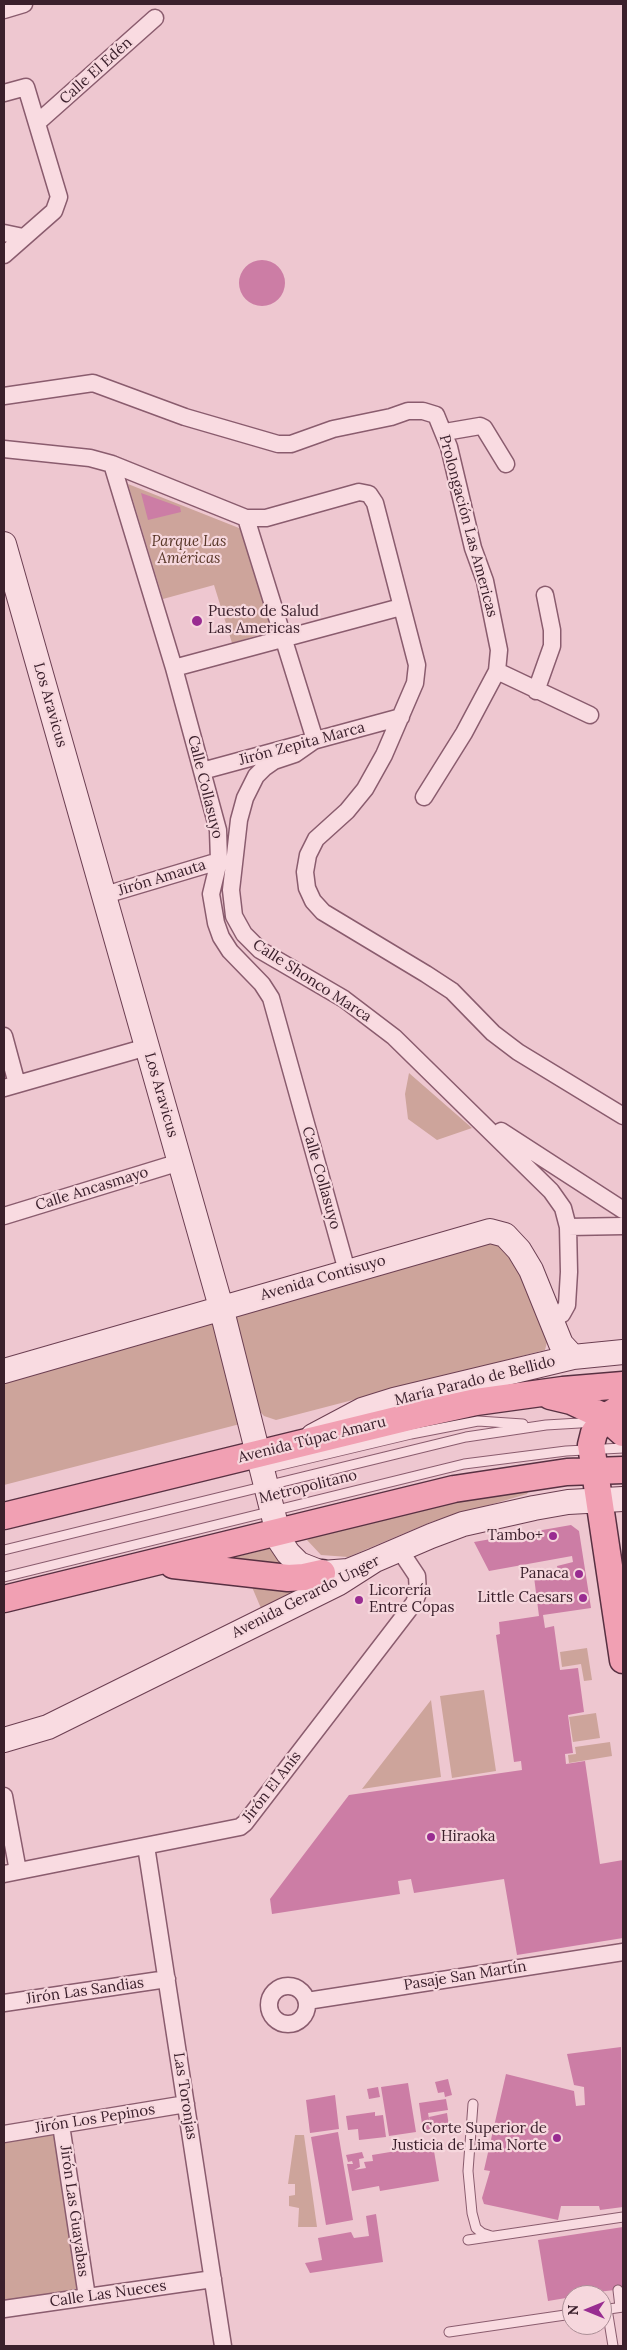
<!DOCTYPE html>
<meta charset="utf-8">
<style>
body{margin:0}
#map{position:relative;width:627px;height:2350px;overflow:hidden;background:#eec7d0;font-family:Lora,serif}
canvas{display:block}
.frame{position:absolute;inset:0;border:5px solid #3b202c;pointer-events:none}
.north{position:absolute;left:562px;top:2285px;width:50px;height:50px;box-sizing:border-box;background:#f6d7dd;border:1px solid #ab8e96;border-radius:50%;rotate:270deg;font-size:14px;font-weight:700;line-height:20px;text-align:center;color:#3b202c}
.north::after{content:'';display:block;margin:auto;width:18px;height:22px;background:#992c91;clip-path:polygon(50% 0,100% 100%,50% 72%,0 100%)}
</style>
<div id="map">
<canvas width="627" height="2350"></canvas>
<div class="frame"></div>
<div class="north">N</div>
</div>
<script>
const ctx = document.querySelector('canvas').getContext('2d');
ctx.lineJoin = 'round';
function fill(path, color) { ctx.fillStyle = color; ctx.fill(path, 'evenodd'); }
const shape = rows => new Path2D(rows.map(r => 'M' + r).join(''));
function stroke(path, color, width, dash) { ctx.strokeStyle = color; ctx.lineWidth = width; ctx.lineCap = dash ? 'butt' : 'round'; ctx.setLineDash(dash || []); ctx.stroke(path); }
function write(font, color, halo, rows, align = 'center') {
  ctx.font = font + ' Lora,serif'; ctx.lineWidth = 4.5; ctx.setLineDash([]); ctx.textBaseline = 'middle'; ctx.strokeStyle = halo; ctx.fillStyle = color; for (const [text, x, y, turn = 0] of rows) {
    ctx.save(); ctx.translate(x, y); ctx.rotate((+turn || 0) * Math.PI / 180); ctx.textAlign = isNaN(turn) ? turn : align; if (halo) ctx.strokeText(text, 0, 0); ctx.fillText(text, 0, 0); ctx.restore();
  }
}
fill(shape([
 [128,484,244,530,275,630,232,643,214,585,163,599],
 [409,1073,472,1128,437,1140,408,1119,405,1094],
 [495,1235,519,1262,548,1338,545,1350,276,1420,264,1416,257,1408,230,1311],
 [214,1319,240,1424,4,1485,4,1380],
 [529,1490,527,1494,431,1522,348,1557,321,1555,307,1540,319,1535,469,1498],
 [277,1547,297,1571,214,1562],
 [249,1580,327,1581,263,1613],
 [587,1648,592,1680,584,1681,581,1664,562,1667,560,1652],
 [484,1690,496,1771,452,1778,440,1696],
 [431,1700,441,1777,362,1789],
 [596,1713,600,1738,573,1742,569,1717],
 [610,1742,612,1756,569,1763,568,1755,576,1754,575,1747],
 [56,2134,80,2291,4,2303,4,2142],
 [295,2135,304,2135,317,2227,298,2227,299,2208,289,2206,289,2196,295,2195,295,2184,288,2184]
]), '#cda49b');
fill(shape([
 '239 283a23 23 0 1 1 46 0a23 23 0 1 1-46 0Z',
 [141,493,180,507,181,512,148,520],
 [571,1525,579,1531,591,1608,543,1615,545,1628,554,1626,560,1670,578,1668,584,1712,568,1715,573,1753,565,1754,566,1764,585,1761,600,1864,623,1860,623,1938,517,1955,504,1879,414,1893,411,1879,398,1881,400,1894,272,1914,270,1899,349,1795,522,1770,521,1761,514,1762,496,1635,500,1634,499,1622,539,1616,534,1577,558,1573,557,1566,573,1562,572,1556,489,1571,474,1542],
 [621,2047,623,2207,600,2210,599,2206,561,2206,558,2220,484,2204,482,2198,490,2171,484,2170,506,2074,574,2091,576,2106,585,2105,584,2087,574,2085,567,2054],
 [448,2079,452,2095,445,2097,444,2092,438,2093,435,2082],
 [408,2083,416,2132,389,2136,381,2087],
 [378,2087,380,2097,369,2099,367,2089],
 [335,2095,339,2129,310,2133,306,2100],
 [446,2099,448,2110,428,2113,431,2129,423,2131,419,2103],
 [375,2112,375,2116,383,2115,386,2137,359,2140,358,2129,348,2130,346,2116],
 [447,2113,449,2126,432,2129,429,2117],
 [338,2132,353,2220,326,2225,311,2137],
 [433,2145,439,2181,380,2191,379,2186,352,2191,347,2164,353,2164,352,2161,348,2162,346,2155,362,2152,364,2158,359,2159,360,2167,354,2170,366,2168,364,2162,373,2161,372,2155],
 [376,2214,383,2262,310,2273,305,2263,322,2260,318,2238,351,2232,354,2238,369,2236,366,2216],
 [623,2227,623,2289,572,2295,572,2297,548,2301,538,2240]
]), '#cc7da5');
const lane = shape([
 [264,1469,411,1434,478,1421,523,1424],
 [4,1550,466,1437,546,1425,596,1422],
 [4,1577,464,1464,566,1451,623,1448],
 [473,2104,468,2171,472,2213,476,2228,482,2233,491,2236],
 [468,2240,623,2217],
 [618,2290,620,2307],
 [607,2309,613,2346],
 [602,2310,623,2307],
 [449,2332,572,2314]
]);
const street = shape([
 [4,10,24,4],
 [4,93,26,87,59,197,54,211,4,255],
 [37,123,155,18],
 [4,233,23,237],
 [4,396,93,383,185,417,278,444,291,444,333,429,391,417,408,411,423,411,436,415,449,447,473,548,485,581,499,650,497,671,464,733,424,797],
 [445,432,480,426,484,428,506,464],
 [4,449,90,458,112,464,246,518,266,518,359,492,369,494,375,503,417,665,415,683,384,755,365,789,347,811,316,839,308,855,305,872,307,888,313,901,323,912,426,974,452,991,493,1033,518,1052,623,1116],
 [112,464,174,668,218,830,219,861,211,894,216,923,221,937,230,951,262,984,271,998,347,1271],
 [246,518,315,740,295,754,274,761,264,768,256,776,245,798,239,820,231,890,234,916,244,934,260,950,344,999,394,1037,551,1191,563,1208,568,1227,569,1272,567,1305,562,1314,552,1319],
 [174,668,401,607],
 [497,671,590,715],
 [536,691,552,646,552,630,545,595],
 [202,771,401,717],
 [105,895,219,861],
 [4,1036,17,1084],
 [4,1088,147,1047],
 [501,1131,623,1210],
 [4,1216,180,1162],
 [568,1227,623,1226],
 [4,1796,18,1871],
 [146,1846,223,2346],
 [4,1874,240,1827,245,1823,414,1603,418,1593,417,1576,399,1549],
 '269 2005a19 19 0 1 1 38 0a19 19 0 1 1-38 0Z',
 [307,2001,623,1952],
 [4,2003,167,1979],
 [61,2125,87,2297],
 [4,2134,186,2104],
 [4,2309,213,2279]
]);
const secondary = shape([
 [4,544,221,1307,280,1541,288,1553,299,1564,322,1573,348,1571,375,1560],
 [4,1371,490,1231,505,1235,519,1250,531,1270,561,1344,573,1357],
 [313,1436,362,1410,394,1400,573,1357,623,1352],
 [4,1740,48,1727,339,1583,375,1560,431,1536,463,1524,534,1508,568,1502,623,1499]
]);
const primary = shape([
 [550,1396,571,1401,605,1417,623,1433],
 [623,1406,605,1417,594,1433,591,1445,623,1660],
 [4,1516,417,1415,476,1402,563,1390,623,1385],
 [173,1565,288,1578,304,1577,322,1573],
 [4,1599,454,1489,567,1472,623,1470]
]);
stroke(lane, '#8a5c6e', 11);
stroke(street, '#8a5c6e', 19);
stroke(secondary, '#6c3f52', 26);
stroke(primary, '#583042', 29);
stroke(lane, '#f9dbe1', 9);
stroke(street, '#f9dbe1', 16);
stroke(secondary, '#f9dbe1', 24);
stroke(primary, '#f1a0b3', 26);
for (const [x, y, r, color] of [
 [197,621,6,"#992c91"],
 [553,1536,5,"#992c91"],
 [579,1574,5,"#992c91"],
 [583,1598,5,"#992c91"],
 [359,1600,5,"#992c91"],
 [431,1837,5,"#992c91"],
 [557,2138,5,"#992c91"]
]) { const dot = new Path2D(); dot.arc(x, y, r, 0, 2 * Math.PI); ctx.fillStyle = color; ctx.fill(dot); stroke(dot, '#f6d7dd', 2); }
write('15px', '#3b202c', '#f6d7dd', [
 ["Calle El Edén",96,71,-42],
 ["Prolongación Las Americas",468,526,75],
 ["Los Aravicus",50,705,74],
 ["Jirón Zepita Marca",302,744,-15],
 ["Calle Collasuyo",205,787,76],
 ["Jirón Amauta",162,878,-17],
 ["Calle Shonco Marca",312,981,33],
 ["Los Aravicus",161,1095,74],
 ["Calle Collasuyo",321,1178,74],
 ["Calle Ancasmayo",92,1189,-17],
 ["Avenida Contisuyo",323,1278,-16],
 ["María Parado de Bellido",475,1381,-14],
 ["Avenida Túpac Amaru",312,1440,-14],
 ["Metropolitano",308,1487,-14],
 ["Avenida Gerardo Unger",306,1597,-27],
 ["Jirón El Anís",272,1787,-52],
 ["Pasaje San Martín",465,1976,-9],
 ["Jirón Las Sandias",85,1991,-8],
 ["Las Toronjas",185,2096,81],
 ["Jirón Los Pepinos",95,2119,-9],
 ["Jirón Las Guayabas",74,2211,82],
 ["Calle Las Nueces",108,2294,-8]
]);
write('italic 15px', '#573627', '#f6d7dd', [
 ["Parque Las",189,542],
 ["Américas",189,559]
]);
write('15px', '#3b202c', '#f6d7dd', [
 ["Puesto de Salud",208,612,"left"],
 ["Las Americas",208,629,"left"],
 ["Tambo+",543,1536],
 ["Panaca",569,1574],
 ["Licorería",369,1591,"left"],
 ["Entre Copas",369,1608,"left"],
 ["Little Caesars",573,1598],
 ["Hiraoka",441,1837,"left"],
 ["Corte Superior de",547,2129],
 ["Justicia de Lima Norte",547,2146]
], 'right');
</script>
